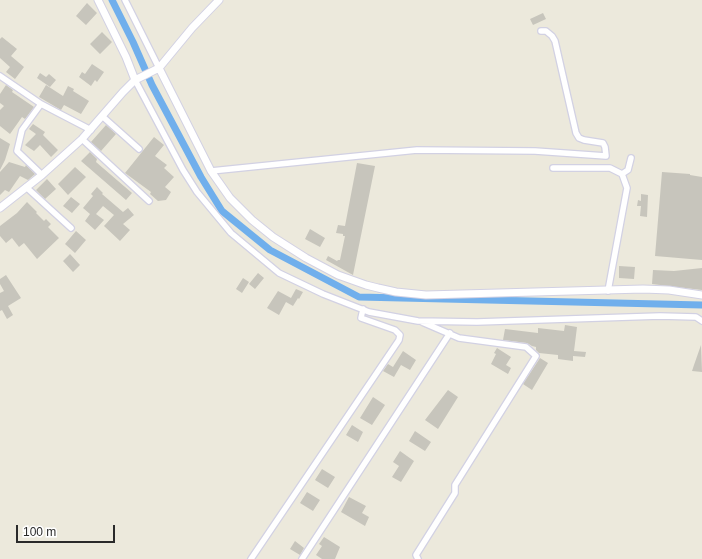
<!DOCTYPE html>
<style>
body{margin:0}
#map{position:relative;width:702px;height:559px;overflow:hidden;background:#ece9dc;font-family:Arial,sans-serif}
canvas{display:block}
.scale{position:absolute;left:16px;top:525px;width:99px;height:18px;box-sizing:border-box;border:2px solid #2a2a2a;border-top:0;padding-left:5px;font-size:12px;line-height:14px;white-space:nowrap;color:#2a2a2a;-webkit-text-stroke:3px #fff;paint-order:stroke}
</style>
<div id="map">
<canvas width="702" height="559"></canvas>
<div class="scale">100 m</div>
</div>
<script>
const ctx = document.querySelector('canvas').getContext('2d');
ctx.lineJoin = 'round';
const shape = rows => new Path2D(rows.map(r => 'M' + r).join(''));
function stroke(path, color, width, dash) { ctx.strokeStyle = color; ctx.lineWidth = width; ctx.lineCap = dash ? 'butt' : 'round'; ctx.setLineDash(dash || []); ctx.stroke(path); }
function fill(path, color) { ctx.fillStyle = color; ctx.fill(path, 'evenodd'); }
stroke(shape([
 [112,0,133,42,152,85,201,177,222,211,270,250,359,297,702,305]
]), '#70afec', 7);
fill(shape([
 [87,3,97,13,86,25,76,16],
 [543,13,546,19,533,25,530,19],
 [102,32,112,42,100,54,90,44],
 [2,37,17,49,11,56,24,67,15,79,6,72,10,67,0,58,0,39],
 [92,64,104,72,97,82,95,80,91,86,79,77,82,72,85,74],
 [40,73,46,77,49,74,56,80,50,87,37,78],
 [6,85,13,90,12,92,34,107,25,119,22,117,10,134,0,126,0,110,4,106,0,103,0,94],
 [46,85,63,96,68,86,74,89,73,91,89,101,81,114,64,105,61,110,39,97],
 [33,124,45,132,43,135,58,150,51,157,40,145,34,151,25,145,36,134,29,129],
 [106,125,116,134,101,151,91,142],
 [154,137,164,145,155,156,167,165,164,168,174,177,165,187,171,192,166,200,158,201,150,194,151,192,125,173],
 [0,138,10,144,5,160,0,170],
 [90,152,97,159,96,162,132,193,126,200,81,161],
 [9,162,25,167,26,165,35,174,28,180,20,176,9,192,5,190,0,195,0,172],
 [357,163,375,166,353,275,326,260,328,256,337,261,338,260,340,260,345,236,343,236,343,234,336,233,338,225,345,226],
 [75,167,86,177,68,195,58,184],
 [662,172,690,174,690,175,702,177,702,260,655,256],
 [47,179,56,189,45,199,36,190],
 [97,187,103,193,102,194,123,212,128,208,134,215,123,224,130,230,120,241,104,226,114,215,103,206,96,214,104,220,95,230,85,221,90,214,83,208,93,196,91,194],
 [641,194,648,195,647,217,640,216,641,206,637,206,638,200,641,201],
 [71,197,80,204,72,213,63,206],
 [27,202,37,212,36,213,44,221,46,219,51,224,48,227,59,238,37,259,24,243,19,247,12,238,6,243,0,236,0,226,17,213],
 [310,229,325,238,320,247,305,239],
 [76,231,86,240,75,253,65,244],
 [70,254,80,265,73,272,63,261],
 [619,266,635,267,634,279,619,278],
 [702,268,702,290,652,284,653,270,674,271],
 [258,273,264,278,255,289,249,284],
 [6,275,21,298,8,306,13,315,7,319,2,310,0,311,0,293,4,291,0,284,0,279],
 [243,278,249,282,242,293,236,289],
 [296,289,303,292,299,299,298,298,293,306,286,302,279,315,267,308,278,291,291,298],
 [565,325,577,327,574,351,586,352,585,357,573,356,573,361,558,359,558,355,539,353,536,350,536,347,532,346,527,343,503,340,505,329,538,333,538,328,564,331],
 [701,345,702,372,692,371,694,365],
 [497,348,511,357,506,365,511,368,508,374,491,364,496,354,494,353],
 [403,351,416,360,410,370,401,365,394,377,383,371,388,364,393,367],
 [540,358,548,363,532,390,523,384],
 [448,390,458,397,438,429,425,420],
 [373,397,385,405,372,425,360,418],
 [352,425,363,432,358,442,346,435],
 [415,431,431,442,425,451,409,441],
 [400,451,414,461,401,482,392,477,399,466,393,462],
 [322,469,335,477,328,488,315,480],
 [307,492,320,500,313,511,300,503],
 [349,497,366,506,362,513,369,517,365,526,341,512],
 [324,537,340,547,335,559,322,559,316,555,322,546,319,544],
 [295,541,304,548,300,555,290,549]
]), '#c7c5bc');
const minor = shape([
 [125,0,159,68],
 [0,76,41,104,91,130],
 [135,80,183,170,197,192,231,233,279,273,323,294,369,312,418,321,477,322,660,316,696,317,702,321],
 [41,104,22,130,17,151,42,175],
 [102,116,139,149],
 [82,139,149,201],
 [553,168,610,168,622,174,627,188,608,291],
 [211,171,417,150,535,151,606,156,605,147,603,143,584,140,579,138,576,133,555,41,552,36,546,31,541,31],
 [622,174,628,170,631,158],
 [26,187,71,228],
 [251,559,399,340,400,335,395,330,361,318,363,309],
 [302,559,450,333],
 [418,559,416,555,455,493,455,485,536,356,526,347,459,338,422,322]
]);
const tertiary = shape([
 [98,0,126,57,135,80],
 [159,68,211,171,230,198,252,220,273,237,306,258,338,275,366,285,378,288,396,292,426,295,643,289,669,290,702,295],
 [0,208,42,175,82,139,123,92,135,80,159,68,192,28,219,0]
]);
stroke(minor, '#d2d1e3', 8);
stroke(tertiary, '#d2d1e3', 9);
stroke(minor, '#fff', 5.5);
stroke(tertiary, '#fff', 7);
</script>
